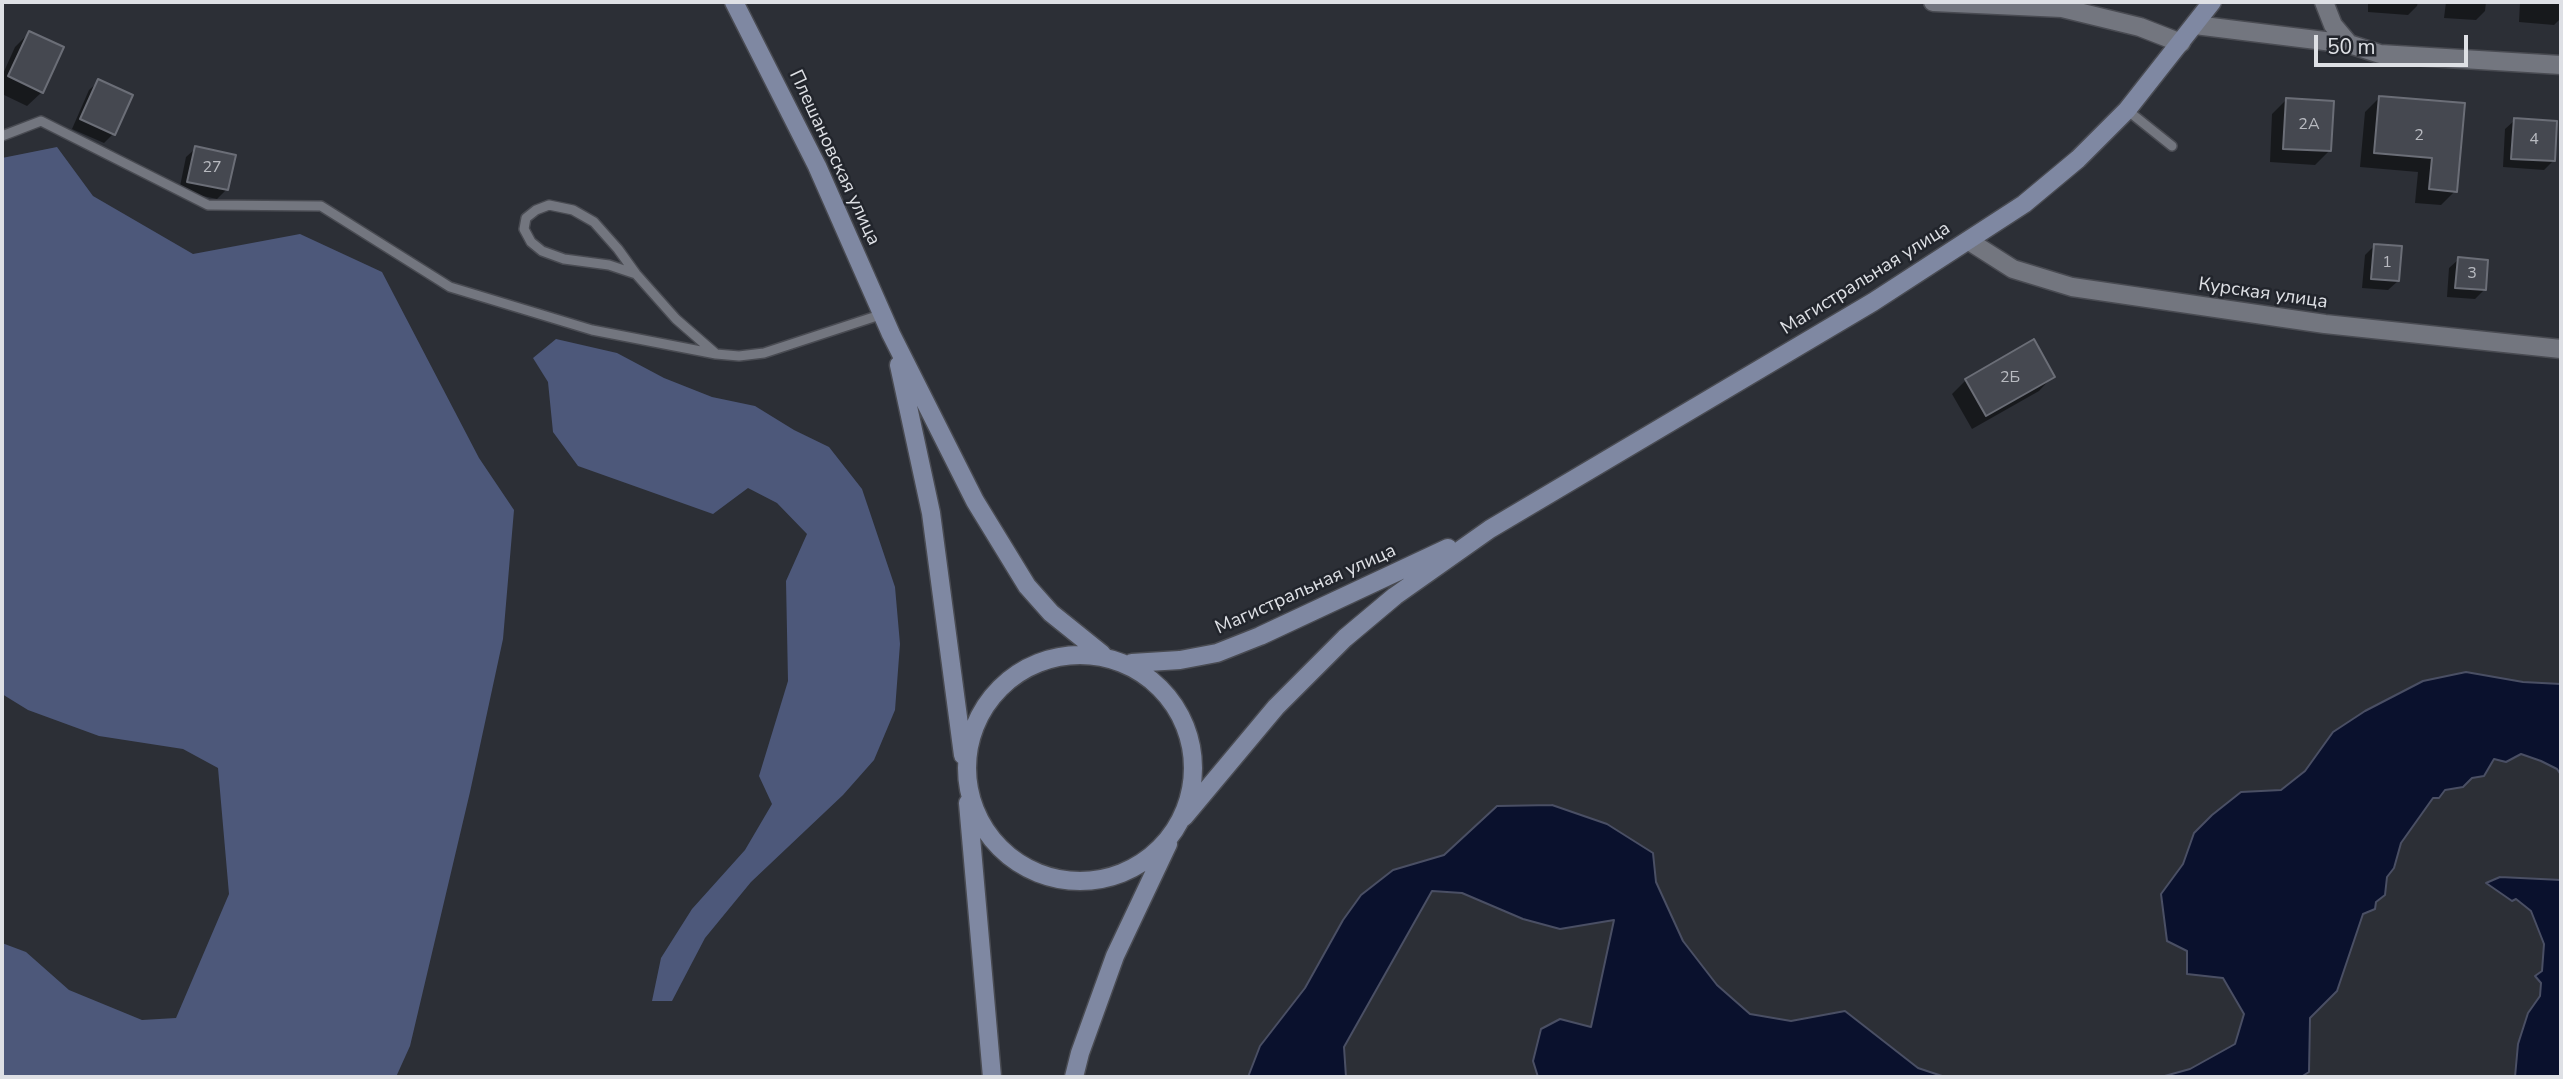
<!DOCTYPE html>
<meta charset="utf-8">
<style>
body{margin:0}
#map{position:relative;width:2563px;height:1079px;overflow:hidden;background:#2c2f36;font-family:"Nunito Sans",sans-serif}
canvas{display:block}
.frame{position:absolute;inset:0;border:4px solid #dee0e5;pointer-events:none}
.scale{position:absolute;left:2314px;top:35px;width:154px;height:32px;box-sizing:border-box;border:4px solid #dee0e5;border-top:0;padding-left:9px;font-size:21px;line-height:24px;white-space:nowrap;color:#dee0e5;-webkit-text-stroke:5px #22252c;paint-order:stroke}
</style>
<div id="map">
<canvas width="2563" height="1079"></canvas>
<div class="frame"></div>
<div class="scale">50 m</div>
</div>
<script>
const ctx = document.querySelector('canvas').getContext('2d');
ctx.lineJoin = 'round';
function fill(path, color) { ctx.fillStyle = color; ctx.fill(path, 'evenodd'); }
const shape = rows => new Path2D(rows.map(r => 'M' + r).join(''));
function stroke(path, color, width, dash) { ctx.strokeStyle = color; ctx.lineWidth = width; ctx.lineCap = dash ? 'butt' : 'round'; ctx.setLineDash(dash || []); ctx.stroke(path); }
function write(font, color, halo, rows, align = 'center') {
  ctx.font = font + ' "Nunito Sans",sans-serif'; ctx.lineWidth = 5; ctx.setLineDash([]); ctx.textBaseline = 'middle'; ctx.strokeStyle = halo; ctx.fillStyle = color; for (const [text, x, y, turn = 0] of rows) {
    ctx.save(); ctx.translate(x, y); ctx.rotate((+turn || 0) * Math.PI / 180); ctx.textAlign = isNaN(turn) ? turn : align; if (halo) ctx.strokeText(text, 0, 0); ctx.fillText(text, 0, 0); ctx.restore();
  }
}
fill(shape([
 [57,147,93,196,193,254,300,234,382,272,479,458,514,510,503,639,470,792,410,1046,396,1077,2,1077,2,943,26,952,69,990,142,1020,176,1018,229,894,218,768,183,749,99,736,28,710,2,694,2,158],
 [556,339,617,353,664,378,712,397,755,406,794,430,829,447,862,489,895,587,900,644,895,710,874,760,843,795,751,882,705,938,672,1001,652,1001,661,958,692,909,745,850,772,804,759,776,788,681,786,581,807,534,777,503,748,488,713,514,578,466,553,432,548,382,533,358]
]), '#4d587a');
const water = shape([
 [2466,672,2523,682,2561,684,2561,775,2557,769,2541,761,2521,754,2506,762,2494,759,2484,776,2472,778,2463,787,2445,790,2439,798,2433,798,2401,843,2394,868,2387,877,2385,895,2376,902,2375,909,2363,914,2337,991,2310,1018,2309,1072,2301,1077,2161,1077,2190,1069,2235,1044,2244,1014,2223,978,2187,974,2187,951,2167,941,2161,894,2183,864,2194,833,2212,815,2241,792,2281,790,2305,771,2333,732,2365,711,2423,681,2466,672],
 [1552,805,1607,824,1653,853,1656,882,1683,941,1717,985,1750,1014,1791,1021,1845,1011,1918,1068,1945,1077,1538,1077,1533,1061,1541,1029,1560,1019,1591,1027,1614,920,1560,929,1523,919,1462,893,1432,891,1344,1047,1346,1077,1248,1077,1260,1046,1305,988,1343,920,1361,895,1393,870,1444,855,1497,806,1552,805],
 [2500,877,2561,880,2561,1077,2515,1077,2518,1044,2528,1013,2540,996,2541,983,2535,976,2542,971,2544,944,2531,911,2516,899,2512,901,2486,883,2500,877]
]);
fill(water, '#0a112d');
stroke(water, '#4a4f64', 2);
fill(shape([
 [2368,2,2418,2,2417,6,2408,15,2368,12],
 [2446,2,2486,2,2485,11,2476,20,2444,18],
 [2520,2,2561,2,2561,18,2554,25,2519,22],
 [29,33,42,92,27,106,2,94,2,76,15,47],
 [99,81,113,134,104,143,72,129,89,90],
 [2380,97,2463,105,2455,191,2441,205,2415,203,2418,172,2360,167,2365,112],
 [2286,100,2330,150,2315,165,2270,162,2272,114],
 [2515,120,2553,161,2544,170,2503,167,2505,129],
 [196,148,226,190,217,199,179,191,186,157],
 [2374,246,2398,281,2388,290,2362,288,2365,255],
 [2459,259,2484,290,2475,299,2447,297,2449,268],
 [2053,376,2039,391,1972,429,1952,394,1966,380]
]), '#0007');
const building = shape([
 [29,31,64,47,43,93,8,76,29,31],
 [98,79,133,95,115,135,80,119,98,79],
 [2379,96,2465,103,2457,192,2429,189,2432,158,2374,153,2379,96],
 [2286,98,2334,101,2331,151,2283,149,2286,98],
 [2514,118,2557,121,2555,161,2511,159,2514,118],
 [195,146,236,155,228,190,187,182,195,146],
 [2374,244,2402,246,2399,281,2371,279,2374,244],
 [2458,257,2488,260,2486,290,2455,288,2458,257],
 [2034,339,2055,377,1986,416,1965,379,2034,339]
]);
fill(building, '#454850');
stroke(building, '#6b6e77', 2);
const service = shape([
 [2127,110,2172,146],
 [2,136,41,121,208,205,321,206,450,287,592,330,716,354,739,356,764,353,883,314],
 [636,274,609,265,564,259,542,251,531,242,524,229,526,218,536,210,549,205,573,210,594,222,618,249,636,274,676,319,715,353]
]);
const minor = shape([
 [1933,2,2062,8,2140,27,2181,43],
 [2324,2,2333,25,2349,44,2380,54,2561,65],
 [2195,25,2349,44],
 [1969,241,2013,269,2072,287,2325,324,2561,349]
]);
const secondary = shape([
 [734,2,817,166,891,334,975,501,1027,586,1051,613,1102,654],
 [899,365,931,513,963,755],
 '967 768a113 113 0 1 1 226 0a113 113 0 1 1-226 0Z',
 [1132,663,1180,660,1217,653,1260,636,1448,548],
 [968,803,992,1077],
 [1184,817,1276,707,1345,638,1395,596,1490,529,1873,302,2024,204,2078,159,2127,110,2212,2],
 [1074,1077,1080,1053,1115,956,1168,844]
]);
stroke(service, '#494b52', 12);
stroke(minor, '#494b52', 21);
stroke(secondary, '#494b52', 21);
stroke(service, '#73767f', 9);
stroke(minor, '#73767f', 18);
stroke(secondary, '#7f88a2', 18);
write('16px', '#b8bac0', null, [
 ["2А",2309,125],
 ["2",2419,136],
 ["4",2534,140],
 ["27",212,168],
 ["1",2387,263],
 ["3",2472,274],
 ["2Б",2010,378]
]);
write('19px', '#dee0e5', '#22252c', [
 ["Плешановская улица",834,158,65],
 ["Магистральная улица",1866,279,-32],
 ["Курская улица",2263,294,8],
 ["Магистральная улица",1306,590,-24]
]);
</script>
